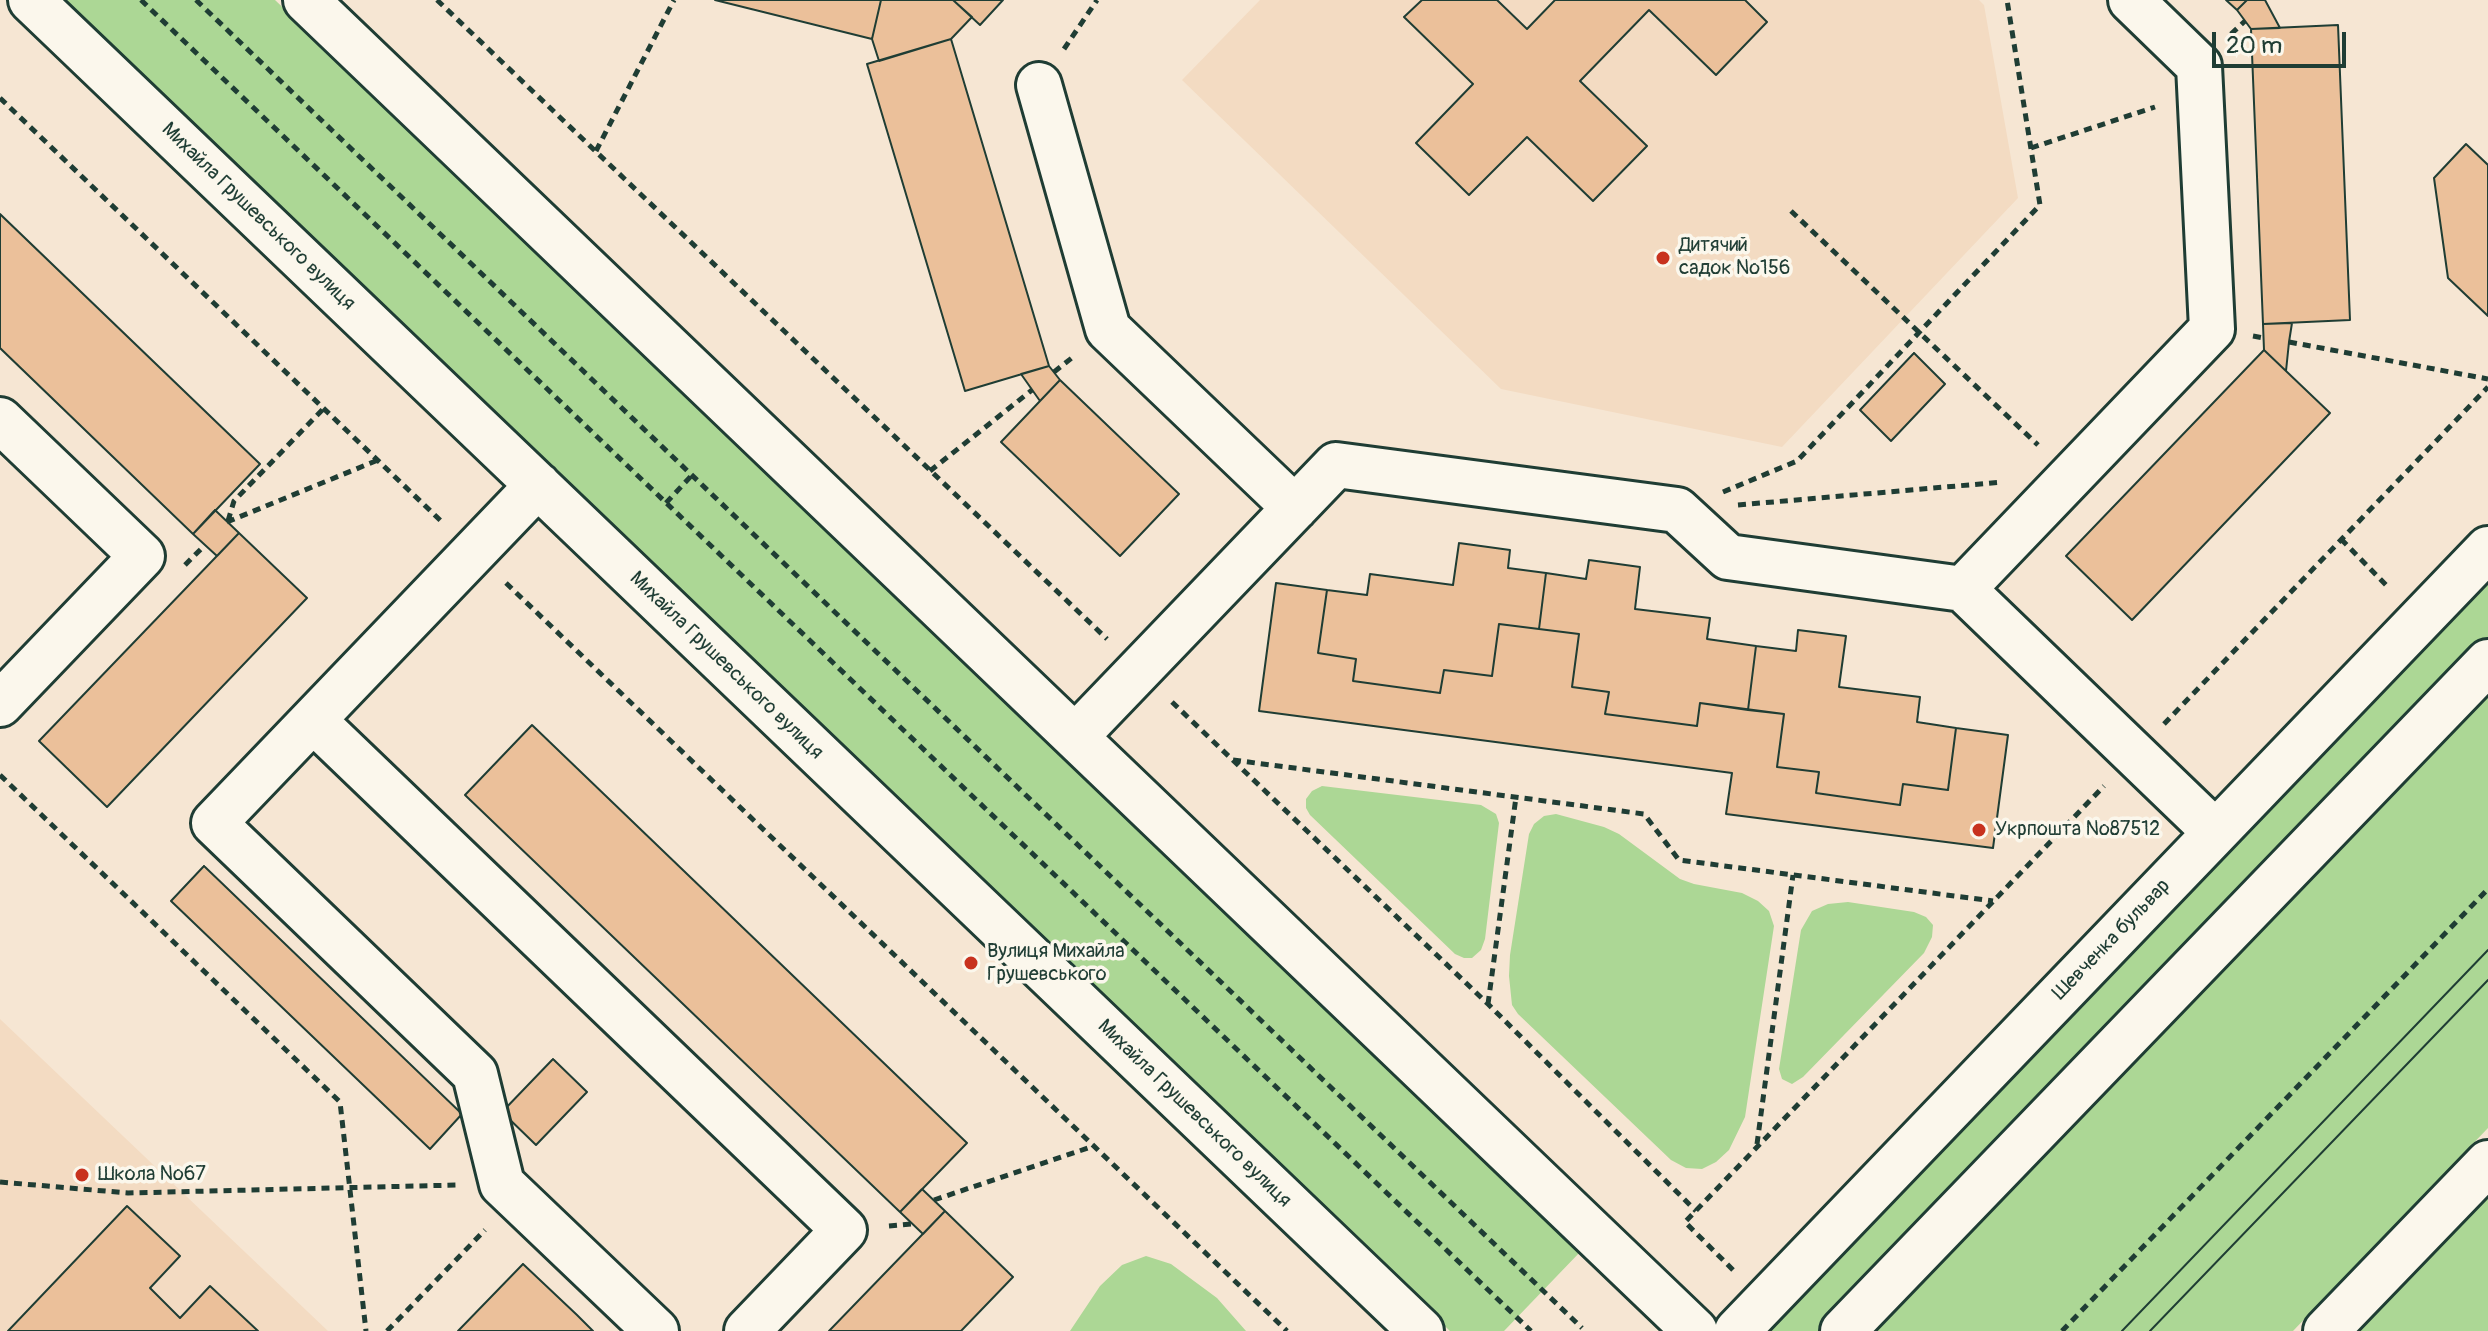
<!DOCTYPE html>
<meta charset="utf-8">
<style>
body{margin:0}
#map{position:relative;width:2488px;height:1331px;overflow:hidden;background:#f6e6d3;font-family:Pangolin,sans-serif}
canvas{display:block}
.scale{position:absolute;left:2212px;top:32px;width:134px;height:36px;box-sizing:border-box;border:4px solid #1f3d34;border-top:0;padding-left:10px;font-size:24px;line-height:28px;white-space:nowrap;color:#1f3d34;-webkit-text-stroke:6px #fbf7ec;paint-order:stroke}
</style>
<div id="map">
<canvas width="2488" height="1331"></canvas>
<div class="scale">20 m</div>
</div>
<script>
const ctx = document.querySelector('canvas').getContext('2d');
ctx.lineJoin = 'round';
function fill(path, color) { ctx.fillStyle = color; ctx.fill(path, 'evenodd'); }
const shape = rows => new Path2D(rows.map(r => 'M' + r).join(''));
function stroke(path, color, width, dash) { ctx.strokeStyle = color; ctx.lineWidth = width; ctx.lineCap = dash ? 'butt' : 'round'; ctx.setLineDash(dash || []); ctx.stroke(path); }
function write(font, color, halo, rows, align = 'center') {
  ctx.font = font + ' Pangolin,sans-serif'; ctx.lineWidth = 7; ctx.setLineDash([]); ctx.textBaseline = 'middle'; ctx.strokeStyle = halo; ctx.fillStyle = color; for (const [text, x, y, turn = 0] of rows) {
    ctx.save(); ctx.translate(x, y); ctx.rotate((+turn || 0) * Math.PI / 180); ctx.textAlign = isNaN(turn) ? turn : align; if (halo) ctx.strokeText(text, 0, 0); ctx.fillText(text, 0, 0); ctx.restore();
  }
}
fill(shape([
 [1260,0,1979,0,1984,5,2018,198,1782,447,1501,389,1182,80],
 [0,1019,328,1331,0,1331]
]), '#f3dbc2');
fill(shape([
 [61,0,275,0,1581,1251,1504,1331,1450,1331],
 [2488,572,2488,637,1820,1331,1759,1331],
 [2488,696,2488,1128,2293,1331,1877,1331],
 [1322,786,1481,805,1496,814,1499,823,1485,939,1481,950,1472,958,1464,958,1455,954,1310,815,1306,808,1306,799,1312,791],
 [1556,814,1604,827,1619,834,1680,879,1694,884,1742,893,1758,901,1769,911,1774,926,1745,1117,1729,1150,1716,1162,1702,1169,1686,1168,1671,1160,1518,1014,1512,1005,1509,976,1510,955,1529,834,1534,824,1544,816],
 [1848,902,1914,912,1926,917,1933,925,1932,937,1924,953,1803,1077,1792,1084,1782,1079,1779,1069,1801,930,1812,911,1828,904],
 [2488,1196,2488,1331,2358,1331],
 [1146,1256,1171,1264,1217,1298,1246,1331,1070,1331,1100,1286,1122,1265]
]), '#acd795');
const building = shape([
 [715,0,881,0,872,39,715,0],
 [881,0,953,0,972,17,951,39,879,61,872,39,881,0],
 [953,0,1003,0,980,25,953,0],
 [1422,0,1497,0,1527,29,1555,0,1745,0,1767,22,1716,75,1649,10,1580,81,1647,146,1593,201,1527,137,1469,195,1416,143,1473,84,1404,17,1422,0],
 [2226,0,2247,0,2237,10,2226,0],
 [2247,0,2265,0,2280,28,2251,29,2237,10,2247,0],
 [2338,25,2350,320,2263,324,2251,29,2338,25],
 [951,39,1049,366,965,391,867,64,951,39],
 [2466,144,2488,165,2488,316,2448,278,2434,178,2466,144],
 [0,214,260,464,193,534,0,348,0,214],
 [2292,323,2289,342,2286,371,2264,350,2263,324,2292,323],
 [2264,350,2330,413,2132,620,2066,556,2264,350],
 [1914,353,1945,384,1891,441,1860,410,1914,353],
 [1049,366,1060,380,1040,401,1021,374,1049,366],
 [1060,380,1179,494,1120,556,1001,442,1060,380],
 [215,510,239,533,217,556,193,534,215,510],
 [239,533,307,598,107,807,39,741,239,533],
 [1459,543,1510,550,1508,568,1546,573,1539,629,1499,624,1492,676,1444,670,1440,693,1353,681,1356,659,1318,653,1327,590,1367,595,1370,574,1453,585,1459,543],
 [1589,560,1640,567,1635,609,1710,618,1707,639,1756,646,1748,710,1700,703,1697,726,1605,714,1609,692,1572,687,1579,634,1539,629,1546,573,1586,579,1589,560],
 [1276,583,1327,590,1318,653,1356,659,1353,681,1440,693,1444,670,1492,676,1499,624,1579,634,1572,687,1609,692,1605,714,1697,726,1700,703,1784,714,1777,767,1819,772,1816,793,1900,805,1903,784,1948,790,1956,728,2008,735,1993,848,1726,814,1732,773,1259,711,1276,583],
 [1798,630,1846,636,1839,687,1920,697,1917,722,1956,728,1948,790,1903,784,1900,805,1816,793,1819,772,1777,767,1784,714,1748,710,1756,646,1796,651,1798,630],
 [532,725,967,1143,900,1212,465,795,532,725],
 [204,866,462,1114,430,1149,171,901,204,866],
 [553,1059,587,1092,536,1145,502,1112,553,1059],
 [922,1189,945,1211,923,1234,900,1212,922,1189],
 [127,1206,180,1256,150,1288,180,1318,210,1286,258,1331,8,1331,127,1206],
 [945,1211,1013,1277,961,1331,829,1331,945,1211],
 [523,1264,577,1315,593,1331,458,1331,523,1264]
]);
fill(building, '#ebc09a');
stroke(building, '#1f3d34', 2);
const minor = shape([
 [31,0,1421,1331],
 [306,0,1695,1331],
 [1039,85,1108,329,1295,508],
 [0,420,142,556,0,704],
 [538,485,214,823,475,1074,502,1184,656,1331],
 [1963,589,2212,329,2199,66,2131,0],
 [313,720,844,1230,747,1331],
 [1075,737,1336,465,1677,510,1728,557,1963,589,2215,832],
 [1737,1331,2488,549],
 [1843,1331,2488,662]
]);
const major = shape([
 [2326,1331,2488,1163]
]);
stroke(minor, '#1f3d34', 50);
stroke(major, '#1f3d34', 50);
stroke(shape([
 [141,0,1531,1331],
 [196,0,1582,1328],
 [437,0,1107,639],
 [2231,34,2245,21],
 [1064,49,1097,0],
 [0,98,441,521],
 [2031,148,2155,107],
 [596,151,674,0],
 [1791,211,2038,445],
 [2253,336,2264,338],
 [2289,342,2488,379],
 [1054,372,1073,357],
 [930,471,1032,390],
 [1723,492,1797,461,2040,205,2007,0],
 [666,503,692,475],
 [1738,505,2003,482],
 [228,521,234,501,324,408],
 [227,522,378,460],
 [2341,539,2388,587],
 [185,565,205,545],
 [506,583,1287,1331],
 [1172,702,1488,1004,1696,1211],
 [2164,724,2488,387],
 [1233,760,1644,814,1679,860,1993,901],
 [0,775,340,1102,366,1331],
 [1488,1004,1516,797],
 [1757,1144,1793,875],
 [0,1182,128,1193,457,1185],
 [934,1200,1094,1146],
 [889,1226,911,1224],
 [1733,1270,1685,1222,2104,786],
 [387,1331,485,1230],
 [2062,1331,2488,889]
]), '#1f3d34', 5, [8, 6]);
stroke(minor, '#fbf7ec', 44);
stroke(major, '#fbf7ec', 44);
stroke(shape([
 [2122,1331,2488,950],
 [2150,1331,2488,980]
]), '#1f3d34', 2);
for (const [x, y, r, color] of [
 [1663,258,8,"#c8321e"],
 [1979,830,8,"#c8321e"],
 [971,963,8,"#c8321e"],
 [82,1175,8,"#c8321e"]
]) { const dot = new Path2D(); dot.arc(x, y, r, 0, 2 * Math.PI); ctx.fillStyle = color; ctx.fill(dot); stroke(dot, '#fbf7ec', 3); }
write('20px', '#1f3d34', '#fbf7ec', [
 ["Михайла Грушевського вулиця",258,217,44],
 ["Михайла Грушевського вулиця",726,666,44],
 ["Шевченка бульвар",2112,940,-46],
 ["Михайла Грушевського вулиця",1194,1114,44]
]);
write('20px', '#1f3d34', '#fbf7ec', [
 ["Дитячий",1679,246],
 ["садок №156",1679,269],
 ["Укрпошта №87512",1995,830],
 ["Вулиця Михайла",987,952],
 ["Грушевського",987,975],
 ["Школа №67",98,1175]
], 'left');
</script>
